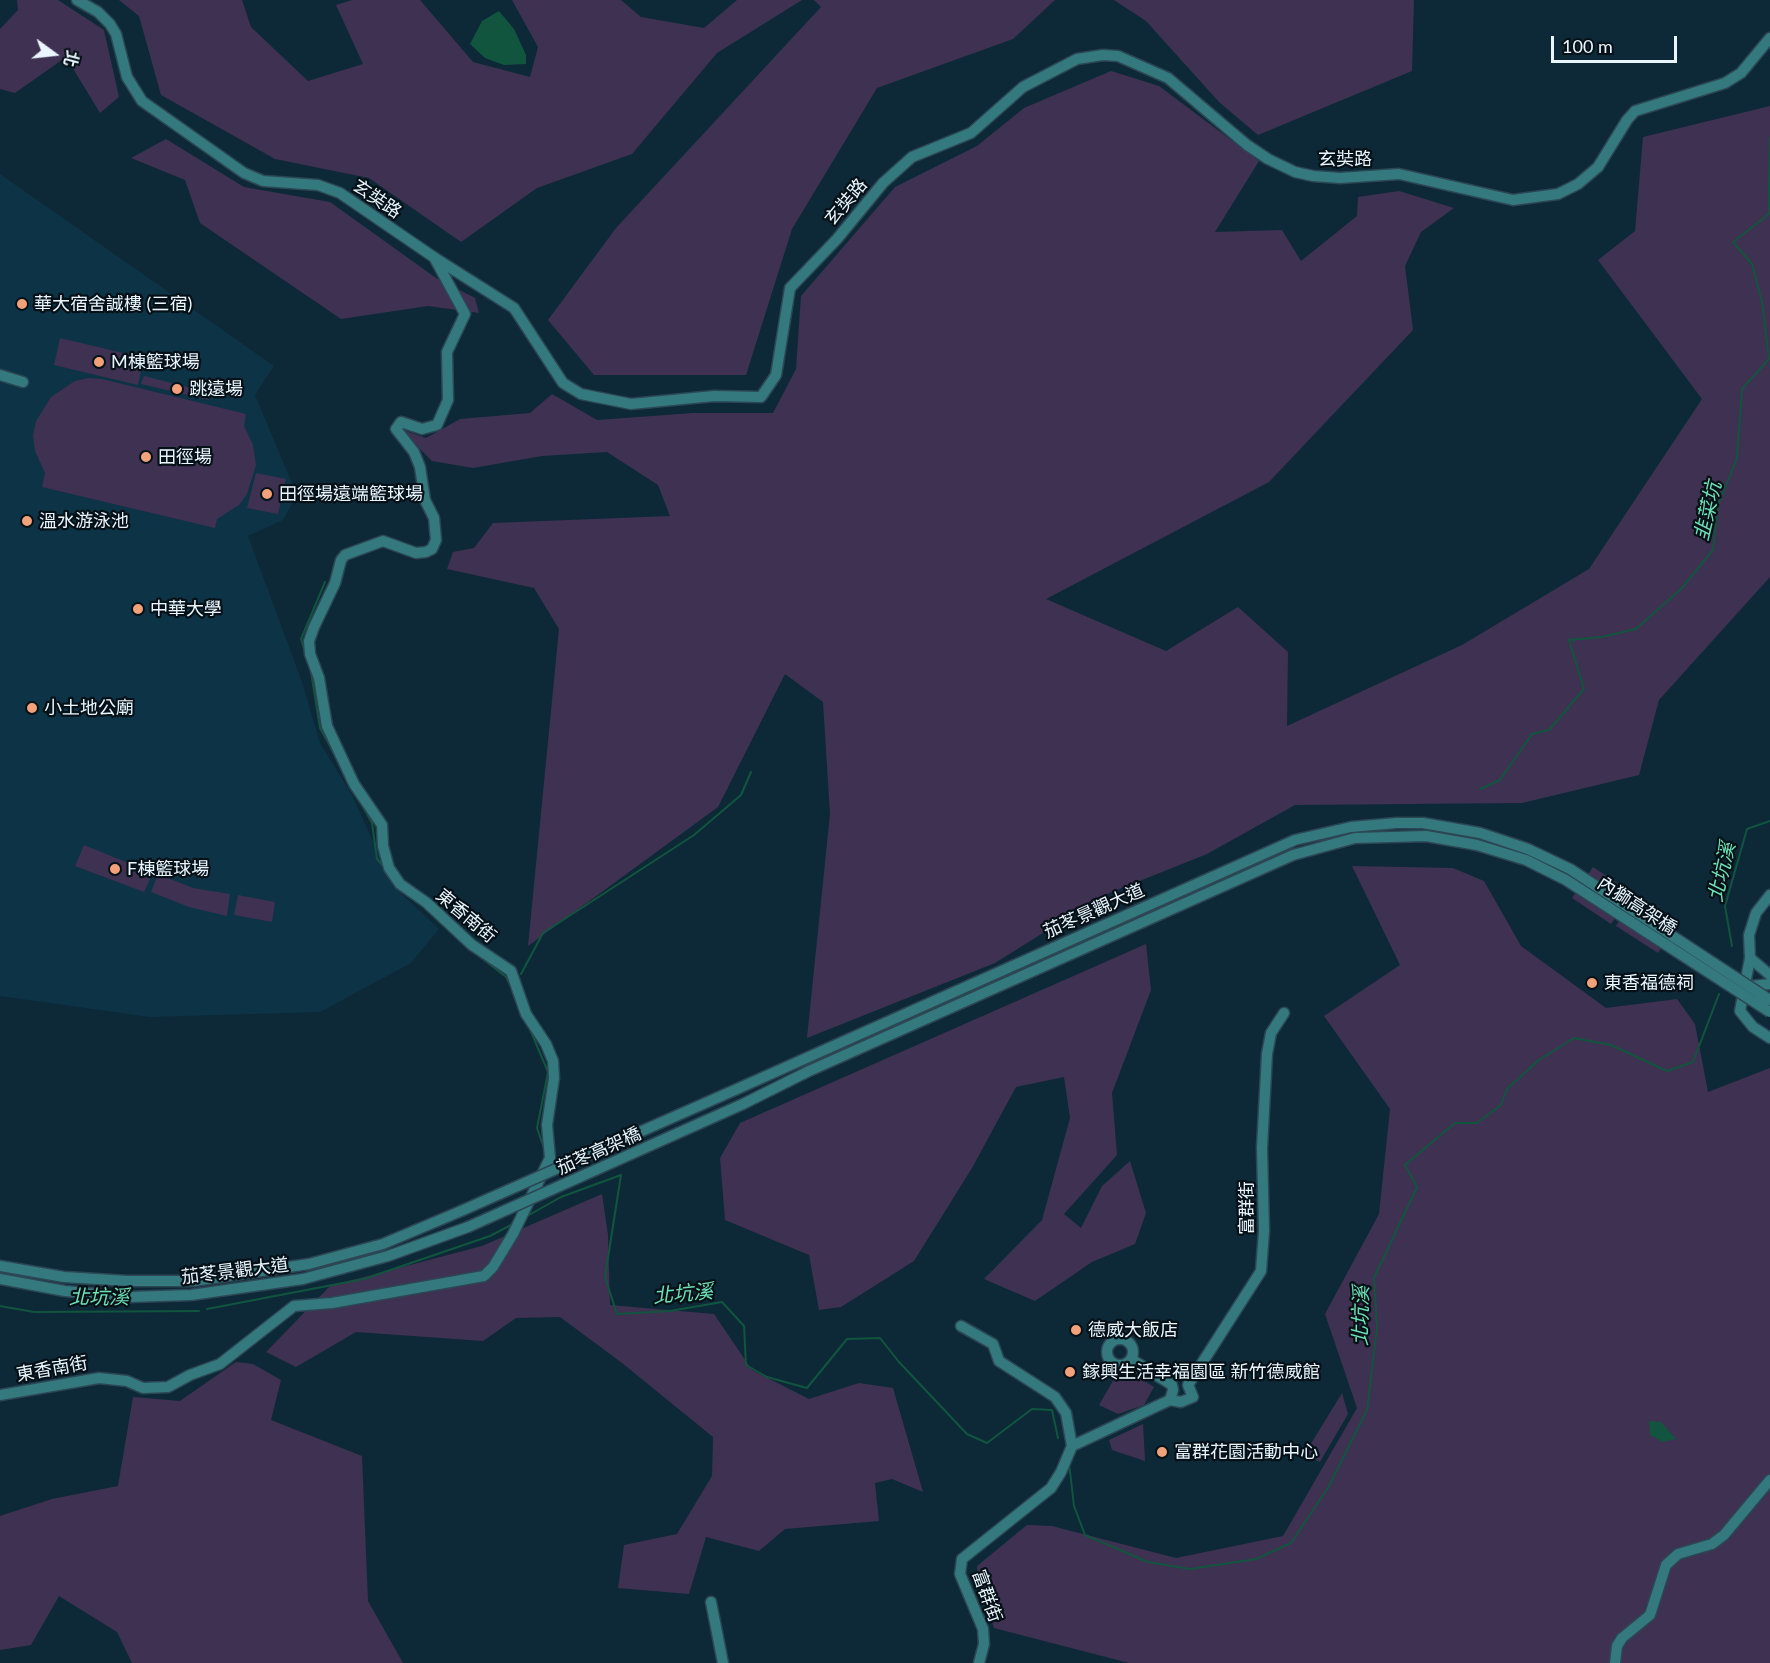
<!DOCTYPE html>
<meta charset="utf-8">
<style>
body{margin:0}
#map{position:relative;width:1770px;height:1663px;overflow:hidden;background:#0d2938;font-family:Lato,"Noto Sans TC",sans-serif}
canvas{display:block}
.north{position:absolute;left:24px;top:24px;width:60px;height:60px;-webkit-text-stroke:4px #061117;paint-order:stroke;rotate:105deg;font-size:16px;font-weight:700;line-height:24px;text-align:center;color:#e9f6fe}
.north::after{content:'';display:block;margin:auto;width:21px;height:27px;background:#e9f6fe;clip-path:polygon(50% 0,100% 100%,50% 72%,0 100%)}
.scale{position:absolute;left:1551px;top:36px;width:126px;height:27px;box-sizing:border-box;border:3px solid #e9f6fe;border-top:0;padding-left:8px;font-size:18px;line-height:21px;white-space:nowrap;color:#e9f6fe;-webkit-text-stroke:4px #061117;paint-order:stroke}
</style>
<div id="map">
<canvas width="1770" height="1663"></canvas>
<div class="north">北</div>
<div class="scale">100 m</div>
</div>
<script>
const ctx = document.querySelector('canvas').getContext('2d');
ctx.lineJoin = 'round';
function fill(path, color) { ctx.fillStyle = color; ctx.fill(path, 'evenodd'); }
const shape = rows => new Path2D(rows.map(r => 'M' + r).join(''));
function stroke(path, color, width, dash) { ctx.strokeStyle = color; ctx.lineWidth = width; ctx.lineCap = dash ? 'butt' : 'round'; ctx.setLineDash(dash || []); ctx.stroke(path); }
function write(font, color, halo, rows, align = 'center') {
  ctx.font = font + ' Lato,"Noto Sans TC",sans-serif'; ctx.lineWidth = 4.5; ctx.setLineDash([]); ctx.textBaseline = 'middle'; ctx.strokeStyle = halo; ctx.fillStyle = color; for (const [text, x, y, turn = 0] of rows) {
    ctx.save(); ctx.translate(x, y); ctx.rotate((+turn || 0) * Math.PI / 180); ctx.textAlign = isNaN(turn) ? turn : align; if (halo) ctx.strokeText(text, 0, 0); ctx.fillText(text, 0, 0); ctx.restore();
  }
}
fill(shape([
 [0,174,274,366,255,395,297,495,283,520,248,536,302,682,320,743,352,795,386,870,403,895,439,929,411,963,320,1012,150,1017,0,996]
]), '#0d3346');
fill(shape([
 [17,0,58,0,104,30,119,97,100,113,66,57,15,93,0,89,0,29,18,10],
 [119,0,242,0,251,27,308,81,363,64,336,5,352,0,420,0,473,62,530,77,538,47,512,0,621,0,641,17,704,28,737,0,802,0,717,53,632,154,537,188,461,242,369,178,275,159,161,95,139,16],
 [814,0,1055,0,1013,39,877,88,792,229,746,375,594,375,548,320,616,228,821,7],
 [1114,0,1414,0,1412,71,1258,135,1219,102,1146,21],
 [1111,71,1159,86,1259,161,1215,232,1282,230,1301,261,1357,216,1358,197,1399,191,1454,208,1421,232,1405,266,1413,330,1269,482,1046,599,1166,651,1238,607,1288,652,1287,726,1462,645,1589,569,1702,399,1598,260,1635,231,1643,137,1770,106,1770,577,1659,700,1639,775,1522,803,1295,805,1207,854,1102,896,995,963,807,1038,830,814,823,702,785,674,718,807,528,946,559,629,534,588,447,569,453,552,474,548,493,523,670,516,658,485,607,452,542,456,473,468,432,461,400,429,426,438,460,419,530,413,552,394,597,420,693,413,773,413,796,369,801,296,895,187,977,146,1024,108],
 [166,139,244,187,330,202,436,278,475,298,479,313,428,306,341,319,200,223,185,180,131,158],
 [60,338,144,358,138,385,54,365],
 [144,376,211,393,209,400,141,384],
 [88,378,102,379,246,414,244,426,253,445,256,465,247,494,239,505,217,519,215,528,42,487,45,473,35,451,33,435,36,421,51,397,75,381],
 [256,473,286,479,278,514,247,508],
 [84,845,153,873,144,892,75,866],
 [1352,866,1453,868,1484,881,1521,946,1606,1008,1677,999,1695,1024,1708,1092,1770,1068,1770,1663,1129,1663,994,1628,979,1585,977,1566,1027,1525,1052,1526,1176,1558,1283,1536,1357,1408,1325,1314,1379,1214,1390,1109,1324,1016,1400,965],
 [1593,867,1632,893,1611,924,1572,898],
 [158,874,193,888,230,894,227,916,189,907,151,892],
 [1636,894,1678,922,1658,953,1616,926],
 [238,895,275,902,272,922,234,915],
 [1146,944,1151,990,1112,1093,1117,1155,1064,1214,1081,1228,1102,1186,1130,1161,1146,1213,1135,1244,1092,1262,1035,1301,984,1279,1042,1220,1070,1118,1064,1077,1016,1087,972,1168,914,1261,841,1307,819,1310,809,1255,725,1220,720,1158,740,1123],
 [602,1194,608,1235,610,1305,714,1314,752,1370,809,1399,859,1383,893,1388,923,1492,892,1479,875,1483,879,1521,785,1529,759,1551,706,1537,689,1594,618,1588,624,1545,677,1534,712,1476,713,1437,622,1363,560,1317,516,1318,483,1341,356,1332,296,1367,266,1352,330,1286,482,1246],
 [236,1362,253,1364,281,1380,271,1420,362,1456,368,1601,403,1663,132,1663,117,1632,59,1596,31,1645,0,1650,0,1516,52,1499,118,1486,133,1397,180,1401],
 [1121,1367,1154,1387,1144,1405,1118,1414,1099,1405],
 [1342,1393,1348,1414,1320,1462,1304,1455],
 [1143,1424,1145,1461,1112,1450,1109,1440]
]), '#3f3152');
fill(shape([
 [499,11,514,29,526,55,526,64,504,65,485,58,470,44,482,21],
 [1649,1421,1661,1422,1676,1439,1663,1442,1650,1435]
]), '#11553f');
stroke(shape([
 [305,652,301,639,325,582],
 [311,672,320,728,336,757],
 [1481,789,1500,780,1532,734,1549,730,1584,689,1569,640,1602,637,1636,629,1682,588,1713,550,1718,505,1737,458,1742,389,1769,359,1762,302,1752,264,1733,242,1769,214,1770,137],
 [363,807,372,823,377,859,384,867],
 [1732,946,1725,906,1747,829,1770,821],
 [479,956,506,977,511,986],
 [521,974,543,933,694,835,741,795,751,772],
 [529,1027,548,1072,537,1128,544,1148],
 [529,1215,561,1197,621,1175,605,1277,617,1314,670,1311,722,1302,744,1326,746,1365,767,1377,807,1388,847,1339,880,1338,899,1362,967,1434,987,1443,1032,1409,1052,1410,1058,1438],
 [0,1306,34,1312,199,1311],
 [207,1309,364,1279,490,1236,511,1225],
 [1069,1463,1074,1506,1085,1535,1148,1562,1190,1569,1256,1559,1291,1543,1329,1486,1367,1410,1377,1328,1374,1278,1417,1187,1405,1165,1455,1123,1477,1123,1501,1105,1507,1089,1539,1060,1574,1038,1611,1045,1667,1071,1693,1062,1719,994]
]), '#11553f', 2);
const minor = shape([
 [77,0,98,12,110,24,116,34,127,77,142,101,244,173,263,181,318,185,340,193,435,258,514,308,563,383,581,394,631,404,714,396,761,397,776,375,790,288,837,239,883,183,912,157,971,133,1023,87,1077,59,1103,55,1118,56,1168,78,1247,145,1268,159,1295,172,1313,176,1340,178,1399,174,1513,200,1558,194,1578,184,1598,167,1627,120,1635,111,1725,83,1741,73,1770,38],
 [0,375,23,382],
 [1770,895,1756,913,1749,935,1750,958,1740,1011,1753,1027,1770,1038],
 [1750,958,1770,975],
 [1743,987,1770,984],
 [737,1089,1295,840,1351,827,1397,823,1423,823,1480,833],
 [743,1104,809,1071,1293,855,1355,838,1426,836,1477,845],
 [0,1266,64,1277,128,1281,193,1281,309,1264,383,1244,461,1211],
 [0,1279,65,1291,129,1297,191,1295,303,1279,388,1256,468,1227],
 [961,1326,993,1344,999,1361,1055,1397,1066,1413,1072,1446],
 '1107 1352a13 13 0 1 1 26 0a13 13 0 1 1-26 0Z',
 [0,1395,99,1378,127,1381,143,1388,168,1387,190,1375,220,1364,294,1306,332,1303,484,1276,493,1267,513,1234,550,1158,547,1125,554,1078,553,1061,546,1044,526,1014,511,971,472,945,427,903,400,884,389,868,383,846,382,825,354,784,327,726,319,678,310,654,309,641,314,627,335,583,341,560,345,555,383,541,416,553,426,552,432,549,436,540,434,518,425,500,420,467,414,452,396,429,401,422,422,429,437,425,448,400,447,352,465,314,435,259],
 [1170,1400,1181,1402,1193,1397,1188,1385,1261,1271,1264,1231,1262,1148,1267,1054,1271,1033,1284,1013],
 [711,1602,723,1663],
 [979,1663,984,1644,983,1629,960,1574,962,1559,1051,1488,1061,1472,1072,1446,1170,1400,1173,1390,1172,1385,1131,1359],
 [1615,1663,1617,1646,1622,1638,1650,1615,1666,1565,1678,1554,1712,1544,1724,1535,1770,1480]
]);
stroke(minor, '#2c4654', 13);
stroke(minor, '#33797d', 10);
const minorBridge = shape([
 [1480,833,1528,849,1570,869,1770,1000],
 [1477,845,1526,860,1566,880,1770,1012],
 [461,1211,737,1089],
 [468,1227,743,1104]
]);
stroke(minorBridge, '#2c4654', 13, []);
stroke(minorBridge, '#33797d', 10);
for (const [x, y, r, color] of [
 [22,304,6,"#f1a27b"],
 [99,362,6,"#f1a27b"],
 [177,389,6,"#f1a27b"],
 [146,457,6,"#f1a27b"],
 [267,494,6,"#f1a27b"],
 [27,521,6,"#f1a27b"],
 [138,609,6,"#f1a27b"],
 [32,708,6,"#f1a27b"],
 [115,869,6,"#f1a27b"],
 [1592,983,6,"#f1a27b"],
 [1076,1330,6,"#f1a27b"],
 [1070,1372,6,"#f1a27b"],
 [1162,1452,6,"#f1a27b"]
]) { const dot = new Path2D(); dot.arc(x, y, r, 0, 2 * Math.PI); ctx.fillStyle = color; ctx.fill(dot); stroke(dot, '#061117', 2); }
write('18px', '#e9f6fe', '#061117', [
 ["玄奘路",1345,159],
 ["玄奘路",377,199,34],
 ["玄奘路",846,202,-50],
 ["內獅高架橋",1637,906,33],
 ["茄苳景觀大道",1094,911,-24],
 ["東香南街",466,916,40],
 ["茄苳高架橋",599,1151,-24],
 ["富群街",1247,1208,-90],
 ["茄苳景觀大道",235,1271,-7],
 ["東香南街",52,1369,-10],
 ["富群街",987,1596,70]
]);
write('18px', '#e9f6fe', '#061117', [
 ["華大宿舍誠樓 (三宿)",34,304],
 ["M棟籃球場",111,362],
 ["跳遠場",189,389],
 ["田徑場",158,457],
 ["田徑場遠端籃球場",279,494],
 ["溫水游泳池",39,521],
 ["中華大學",150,609],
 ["小土地公廟",44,708],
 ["F棟籃球場",127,869],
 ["東香福德祠",1604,983],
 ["德威大飯店",1088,1330],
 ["鎵興生活幸福園區 新竹德威館",1082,1372],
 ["富群花園活動中心",1174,1452]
], 'left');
write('italic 20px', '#6ce1b5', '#061117', [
 ["韭菜坑",1708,511,-77],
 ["北坑溪",1722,872,-77],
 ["北坑溪",683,1294,-5],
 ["北坑溪",99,1298],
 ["北坑溪",1361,1316,-89]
]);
</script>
